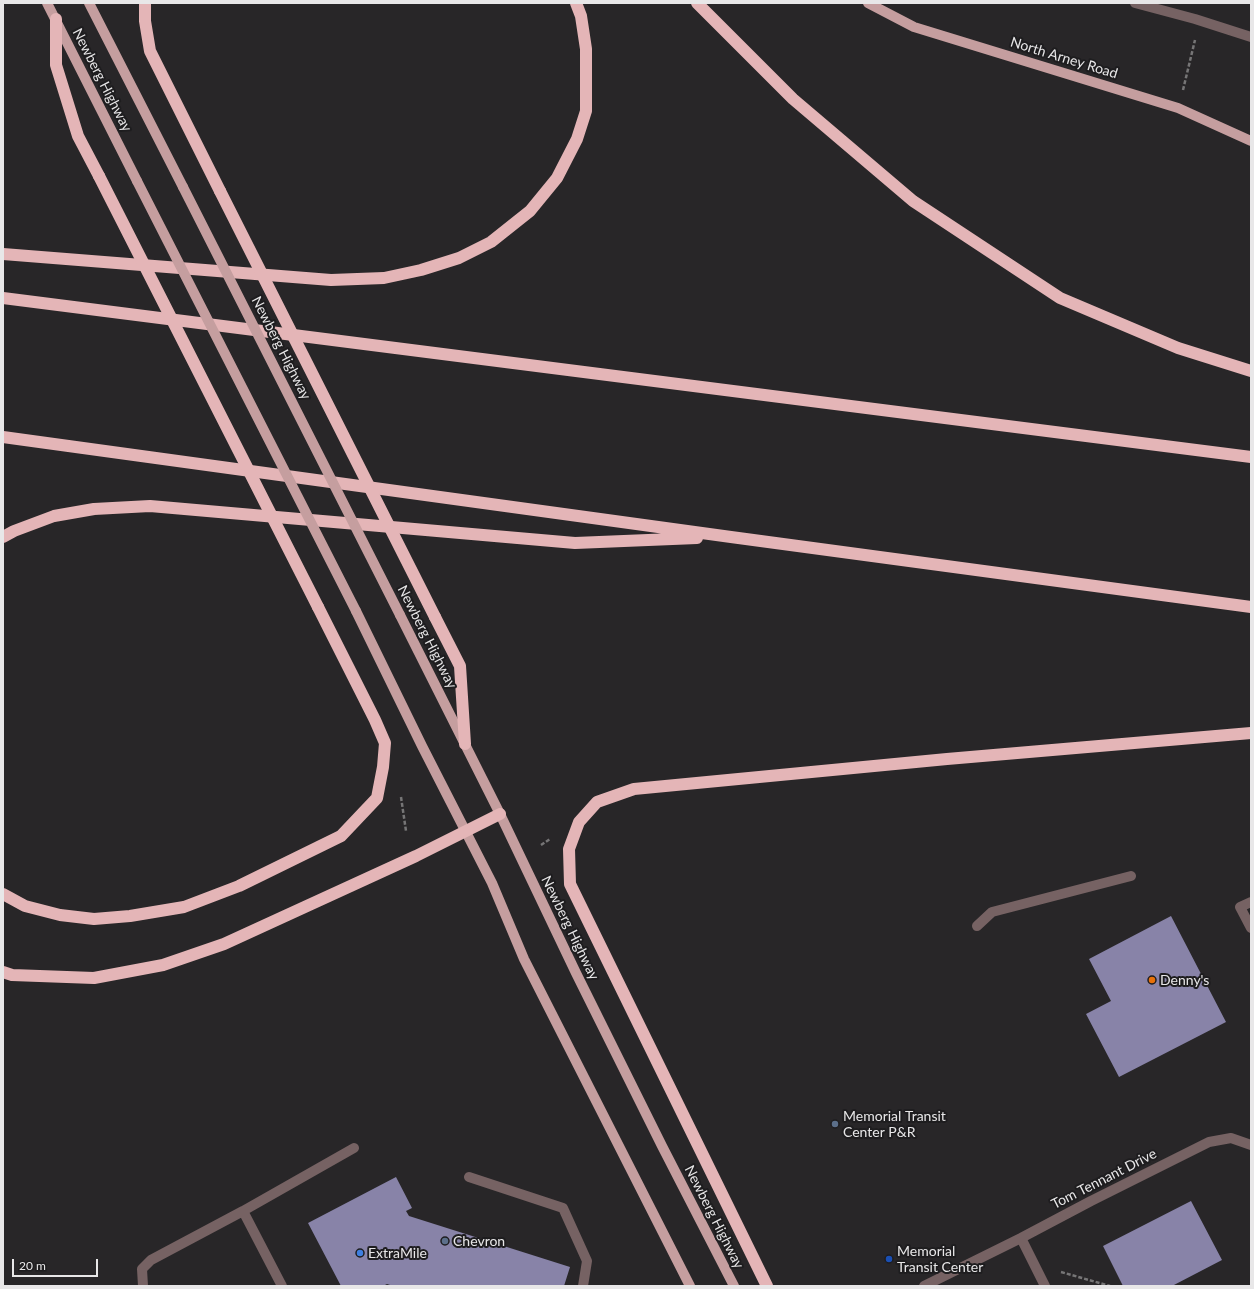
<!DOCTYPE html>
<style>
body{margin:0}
#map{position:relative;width:1254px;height:1289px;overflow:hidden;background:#282628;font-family:Lato,sans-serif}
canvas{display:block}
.frame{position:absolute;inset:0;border:4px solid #e8e7e8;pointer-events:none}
.scale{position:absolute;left:12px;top:1259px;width:86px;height:18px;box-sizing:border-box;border:2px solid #e8e7e8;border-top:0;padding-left:5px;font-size:12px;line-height:14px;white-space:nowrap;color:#e8e7e8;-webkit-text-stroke:3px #1e1d1f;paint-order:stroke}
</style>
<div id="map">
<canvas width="1254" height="1289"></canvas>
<div class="frame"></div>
<div class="scale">20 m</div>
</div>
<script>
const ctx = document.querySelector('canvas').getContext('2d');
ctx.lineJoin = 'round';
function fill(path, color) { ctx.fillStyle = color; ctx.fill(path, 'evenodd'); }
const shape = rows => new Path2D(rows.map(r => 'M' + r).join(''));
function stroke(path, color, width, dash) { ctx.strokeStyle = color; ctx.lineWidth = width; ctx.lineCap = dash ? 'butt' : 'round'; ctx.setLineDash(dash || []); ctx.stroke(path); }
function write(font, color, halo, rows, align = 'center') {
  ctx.font = font + ' Lato,sans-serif'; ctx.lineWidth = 4; ctx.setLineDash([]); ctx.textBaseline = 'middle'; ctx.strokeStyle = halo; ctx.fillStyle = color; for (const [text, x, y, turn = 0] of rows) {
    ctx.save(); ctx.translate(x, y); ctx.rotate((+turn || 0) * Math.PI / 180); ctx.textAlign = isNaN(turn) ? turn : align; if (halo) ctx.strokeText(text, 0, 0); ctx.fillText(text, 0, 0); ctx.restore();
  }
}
fill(shape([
 [1171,916,1226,1022,1119,1077,1086,1014,1111,1001,1089,959],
 [396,1177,412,1208,406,1211,409,1216,570,1267,564,1286,393,1286,387,1284,383,1286,341,1286,308,1223],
 [1191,1201,1222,1260,1172,1286,1123,1286,1103,1246]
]), '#8883a8');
stroke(shape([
 [1183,90,1195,40],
 [401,797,406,831],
 [541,845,550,839],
 [1061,1272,1110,1286]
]), '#767576', 2.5, [4, 2]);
stroke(shape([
 [1135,3,1195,19,1251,37],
 [1251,902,1240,907,1251,928],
 [977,926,992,912,1131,876],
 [469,1177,563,1208,587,1261,583,1286],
 [1021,1238,1045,1286],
 [143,1286,142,1269,151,1260,243,1211],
 [282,1286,243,1211,354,1148],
 [924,1286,1021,1238,1091,1201,1209,1142,1231,1138,1251,1145]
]), '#766263', 10);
stroke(shape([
 [47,3,137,181],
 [89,3,183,187],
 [868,3,914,27,1178,108,1251,141],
 [356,611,422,746,492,883,524,959,690,1286],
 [400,615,500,814,576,973,662,1146,734,1286]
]), '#c59e9f', 10);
stroke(shape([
 [145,3,145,21,150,51,220,191],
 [697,3,793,99,913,201,1060,298,1178,348,1251,371],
 [56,19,56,65,78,136,99,176],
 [3,254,331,280,384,278,421,270,459,258,491,242,530,211,557,178,577,139,586,111,586,49,581,16,576,3],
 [3,298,1251,457],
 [3,437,731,537,1251,607],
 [3,537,14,531,54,516,94,509,150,506,575,543,697,538],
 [435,617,460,666,465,744],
 [3,894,25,906,60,915,94,919,130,916,184,907,239,886,341,836,377,798,383,767,385,743,375,720,318,607],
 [3,972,12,975,94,978,163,965,224,944,416,856,500,814],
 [767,1286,570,884,569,849,579,822,597,802,634,789,947,759,1251,733]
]), '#e4b5b7', 12);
stroke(shape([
 [137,181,356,611],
 [183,187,400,615]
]), '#c59e9f', 10);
stroke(shape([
 [99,176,318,607],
 [220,191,435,617]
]), '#e4b5b7', 12);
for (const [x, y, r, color] of [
 [1152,980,4,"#e8710a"],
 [835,1124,4,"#5c6f8a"],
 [445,1241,4,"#5c6f8a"],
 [360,1253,4,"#3f7fe0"],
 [889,1259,4,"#1a4fb4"]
]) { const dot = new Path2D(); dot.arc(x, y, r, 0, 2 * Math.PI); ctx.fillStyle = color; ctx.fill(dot); stroke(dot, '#1e1d1f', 1.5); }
write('14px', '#e8e7e8', '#1e1d1f', [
 ["North Arney Road",1064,58,17],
 ["Newberg Highway",102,80,63],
 ["Newberg Highway",281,348,63],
 ["Newberg Highway",427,637,63],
 ["Newberg Highway",570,928,64],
 ["Tom Tennant Drive",1104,1179,-27],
 ["Newberg Highway",714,1217,63]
]);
write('14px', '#e8e7e8', '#1e1d1f', [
 ["Denny's",1160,980],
 ["Memorial Transit",843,1116],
 ["Center P&R",843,1132],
 ["Chevron",453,1241],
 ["Memorial",897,1251],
 ["Transit Center",897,1267],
 ["ExtraMile",368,1253]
], 'left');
</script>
